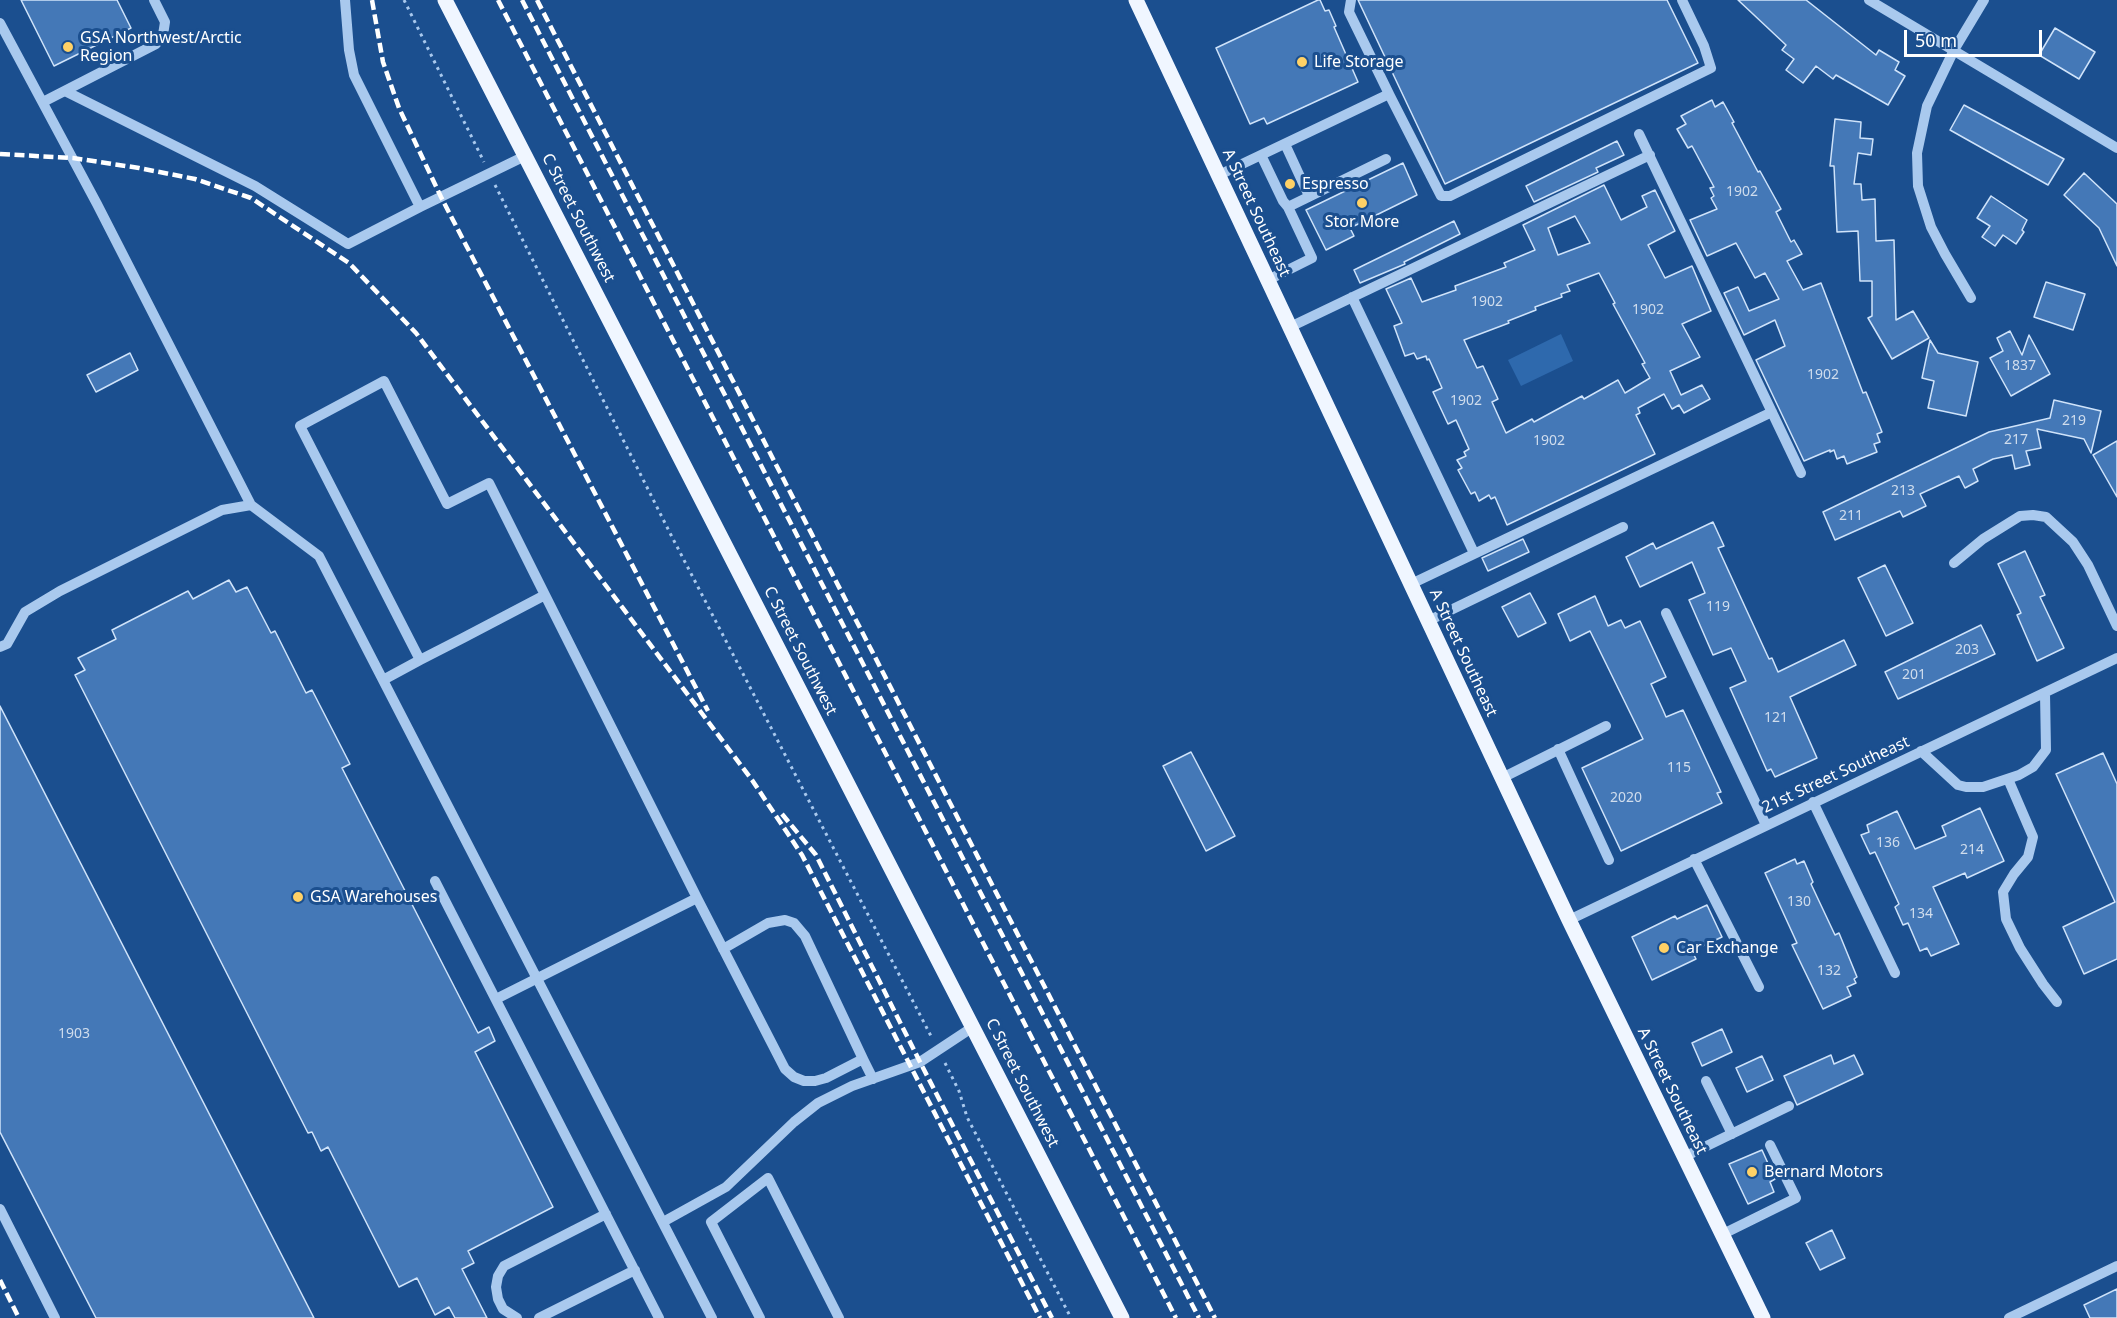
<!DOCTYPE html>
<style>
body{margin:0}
#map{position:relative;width:2117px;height:1318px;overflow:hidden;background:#1b4f8f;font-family:"Noto Sans",sans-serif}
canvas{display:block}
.scale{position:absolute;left:1904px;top:30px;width:138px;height:27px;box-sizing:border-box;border:3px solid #fff;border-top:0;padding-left:8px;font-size:18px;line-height:21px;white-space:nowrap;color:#fff;-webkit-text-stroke:4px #1b4f8f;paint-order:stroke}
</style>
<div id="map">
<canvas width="2117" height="1318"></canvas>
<div class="scale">50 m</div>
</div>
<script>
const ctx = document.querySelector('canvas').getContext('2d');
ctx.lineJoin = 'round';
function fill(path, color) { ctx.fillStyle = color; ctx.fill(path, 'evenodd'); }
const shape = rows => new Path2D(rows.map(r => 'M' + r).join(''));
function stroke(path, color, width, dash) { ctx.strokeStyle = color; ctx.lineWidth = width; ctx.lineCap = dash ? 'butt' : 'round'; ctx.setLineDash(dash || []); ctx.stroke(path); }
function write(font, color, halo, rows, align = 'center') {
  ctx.font = font + ' "Noto Sans",sans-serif'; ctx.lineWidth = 6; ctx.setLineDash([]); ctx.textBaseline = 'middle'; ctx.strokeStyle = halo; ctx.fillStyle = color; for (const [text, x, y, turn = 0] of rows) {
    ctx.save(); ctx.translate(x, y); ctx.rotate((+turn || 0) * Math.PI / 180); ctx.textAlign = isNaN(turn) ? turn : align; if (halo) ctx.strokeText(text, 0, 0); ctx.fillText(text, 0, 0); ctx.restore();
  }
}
fill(shape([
 [1561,334,1573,361,1521,386,1508,360]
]), '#2e69ad');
const building = shape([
 [21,0,117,0,131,28,54,66,21,0],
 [1318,0,1320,0,1325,11,1329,10,1336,26,1334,27,1358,82,1267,124,1264,118,1250,124,1216,48,1318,0],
 [1358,0,1667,0,1698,63,1445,184,1358,0],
 [1738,0,1806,0,1876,55,1879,50,1899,62,1895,70,1905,76,1888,105,1836,75,1833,79,1816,66,1803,83,1786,70,1794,59,1782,50,1786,45,1738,0],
 [2055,28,2095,52,2079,79,2039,55,2055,28],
 [1712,100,1715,107,1723,102,1734,122,1732,123,1758,172,1760,171,1781,209,1776,212,1791,242,1794,240,1802,254,1787,261,1803,290,1821,283,1863,393,1866,392,1882,432,1877,434,1880,442,1874,444,1877,452,1847,464,1844,456,1837,459,1834,450,1830,452,1830,450,1804,461,1756,360,1785,346,1775,320,1744,335,1724,293,1738,287,1749,311,1779,299,1765,273,1755,278,1736,243,1707,256,1690,220,1717,209,1711,198,1714,196,1710,188,1714,187,1692,146,1688,148,1677,129,1686,124,1681,116,1712,100],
 [1964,105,2064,159,2048,185,1950,130,1964,105],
 [1835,119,1861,122,1860,138,1873,139,1871,155,1858,153,1854,184,1861,184,1862,200,1875,199,1876,241,1894,240,1896,320,1913,311,1929,338,1892,359,1868,318,1872,316,1872,281,1860,281,1858,231,1837,232,1834,166,1830,166,1835,119],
 [1617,141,1624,155,1596,168,1598,172,1534,202,1526,186,1617,141],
 [1403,163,1417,195,1350,228,1354,236,1326,250,1306,210,1403,163],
 [2084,173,2117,204,2117,266,2099,228,2064,195,2084,173],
 [1604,185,1621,220,1647,207,1642,196,1655,190,1675,231,1648,245,1665,278,1692,266,1711,311,1682,324,1700,357,1670,371,1681,395,1702,385,1710,399,1684,413,1679,405,1672,409,1664,394,1638,408,1640,413,1636,415,1655,454,1507,525,1495,497,1491,499,1489,495,1479,501,1475,492,1471,494,1458,470,1462,468,1457,460,1466,456,1464,452,1469,449,1456,420,1448,424,1433,392,1442,388,1429,359,1427,360,1426,356,1417,359,1414,353,1405,356,1394,326,1402,323,1386,289,1411,278,1422,302,1456,290,1455,286,1506,267,1504,263,1535,250,1523,225,1604,185],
 [1575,216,1590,243,1558,255,1548,228,1575,216],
 [1599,273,1615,303,1613,304,1645,363,1642,364,1650,378,1625,393,1618,380,1584,399,1582,396,1534,422,1532,419,1506,433,1492,402,1498,399,1483,366,1477,368,1464,340,1509,323,1508,321,1536,310,1535,307,1562,297,1561,294,1570,291,1567,285,1599,273],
 [1991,196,2027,220,2022,230,2024,232,2016,244,2003,235,1995,246,1982,237,1990,226,1977,218,1991,196],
 [1454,221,1460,234,1404,262,1405,264,1360,283,1354,270,1454,221],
 [2046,282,2085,294,2073,330,2034,317,2046,282],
 [2010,331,2022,355,2029,335,2050,374,2011,396,1990,358,2003,351,1997,338,2010,331],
 [1930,340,1938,353,1978,362,1966,416,1928,408,1934,381,1922,378,1930,340],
 [130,353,138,370,96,392,87,375,130,353],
 [2054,400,2101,411,2091,453,2084,439,2037,429,2041,448,2026,451,2030,465,2015,469,2012,455,1993,459,1973,469,1978,481,1965,488,1959,476,1920,494,1926,506,1903,517,1900,511,1835,540,1823,512,1989,432,2050,418,2054,400],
 [2117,441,2117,497,2093,455,2117,441],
 [1713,522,1724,546,1718,548,1769,659,1772,658,1778,672,1844,640,1856,665,1790,697,1817,758,1775,777,1771,769,1767,771,1730,688,1746,681,1731,648,1713,655,1689,600,1705,593,1692,562,1640,587,1626,557,1653,543,1656,549,1713,522],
 [1523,539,1529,552,1488,571,1482,558,1523,539],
 [2025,551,2045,595,2040,597,2064,648,2037,661,2017,615,2021,613,1998,564,2025,551],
 [1885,565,1913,623,1886,636,1858,578,1885,565],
 [229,580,236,592,247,587,271,633,275,631,306,693,312,690,350,764,342,768,478,1033,489,1027,495,1041,475,1052,553,1207,468,1251,474,1263,462,1269,487,1318,455,1318,449,1307,435,1315,417,1278,399,1287,328,1147,321,1151,312,1132,308,1133,75,675,85,670,78,658,116,639,112,630,188,591,193,599,229,580],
 [1530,593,1546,623,1518,637,1502,607,1530,593],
 [1595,596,1608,626,1621,620,1625,628,1640,621,1666,677,1651,684,1663,710,1666,717,1683,710,1721,792,1717,793,1722,803,1621,851,1582,768,1643,739,1590,631,1570,641,1558,614,1595,596],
 [1981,625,1995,654,1898,699,1885,672,1981,625],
 [0,706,314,1318,96,1318,0,1132,0,706],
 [1191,752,1235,836,1206,851,1163,766,1191,752],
 [2103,753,2117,784,2117,959,2084,974,2063,927,2115,902,2056,774,2103,753],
 [1980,808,2004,861,1967,878,1965,873,1933,887,1959,944,1931,956,1927,948,1920,951,1908,923,1903,925,1895,907,1899,904,1875,852,1870,854,1861,835,1869,832,1867,825,1897,811,1915,849,1946,836,1942,826,1980,808],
 [1795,859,1797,864,1804,861,1813,882,1811,884,1835,935,1839,933,1857,977,1854,979,1856,983,1847,987,1851,996,1823,1009,1792,945,1797,943,1765,873,1795,859],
 [1707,905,1722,937,1692,951,1696,959,1652,980,1632,937,1675,916,1677,919,1707,905],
 [1722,1029,1732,1052,1702,1066,1692,1043,1722,1029],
 [1831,1055,1834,1064,1854,1055,1863,1074,1797,1105,1784,1076,1831,1055],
 [1762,1056,1773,1080,1747,1092,1736,1068,1762,1056],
 [1762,1150,1775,1179,1770,1182,1774,1192,1748,1204,1729,1164,1762,1150],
 [1832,1230,1845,1258,1820,1270,1806,1243,1832,1230],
 [2117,1289,2117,1318,2090,1318,2084,1305,2117,1289]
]);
fill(building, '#4478b7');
stroke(building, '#cfe3fa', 1.5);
stroke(shape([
 [404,0,484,162],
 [495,185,671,535,932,1038],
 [945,1063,959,1091,967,1117,1071,1318]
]), '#a9c9ee', 3, [3, 4.5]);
stroke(shape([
 [345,0,349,50,354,75,420,207,525,156],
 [1869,0,2117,148],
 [0,23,97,204,251,505,319,556,712,1318],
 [65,91,255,186,348,244,420,207],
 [1389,94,1441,196,1450,196,1711,68,1704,46,1682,0],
 [43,102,156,44,163,35,165,22,154,0],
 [1639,134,1801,473],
 [1285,144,1309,196],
 [1261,155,1283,201,1288,207],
 [1219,175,1389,94,1349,12,1351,0],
 [1268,280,1312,258,1288,207,1386,159],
 [1352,297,1474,553],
 [1971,298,1945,254,1931,227,1918,186,1917,153,1927,106,1954,50,1984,0],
 [1290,327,1650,155],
 [1954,563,1983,539,2020,516,2033,515,2046,517,2073,542,2088,565,2117,626],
 [1411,584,1772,412],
 [1666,613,1766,825],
 [1428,621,1623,527],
 [0,647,7,644,25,612,60,591,222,510,251,505],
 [383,680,420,660,463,638,545,595,489,483,447,504,384,381,300,426,420,660],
 [1558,749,1609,860],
 [1921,751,1958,785,1966,787,1983,787,2019,775,2033,767,2046,750,2045,693],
 [1502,778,1606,726],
 [2008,779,2033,837,2028,857,2014,874,2003,892,2006,919,2020,948,2043,984,2057,1002],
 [1813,802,1895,973],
 [1694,859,1759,987],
 [435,881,659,1318],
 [697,898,785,1069,794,1077,804,1081,815,1081,826,1078,863,1059,873,1079],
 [1569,920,2117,658],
 [723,949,768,923,785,920,794,923,805,936,863,1059],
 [496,999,697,898,545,595],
 [1706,1081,1732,1134],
 [1684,1157,1789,1106],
 [0,1209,55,1318],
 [663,1222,726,1187,794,1122,818,1103,852,1086,920,1062,973,1027],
 [1721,1235,1796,1198,1770,1145],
 [517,1318,503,1309,498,1299,496,1287,498,1276,504,1266,606,1214],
 [539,1318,635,1270],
 [760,1318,711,1222,768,1178,839,1318],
 [2009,1318,2117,1266]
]), '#a9c9ee', 10);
stroke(shape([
 [445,0,1122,1318],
 [1136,0,1569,920,1763,1318]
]), '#f0f6ff', 15);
stroke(shape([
 [372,0,383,62,399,108,441,197,708,711],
 [498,0,1176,1318],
 [522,0,1199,1318],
 [537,0,1215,1318],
 [0,154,73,158,139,168,195,179,251,198,349,263,416,333,752,780,802,855,1040,1318],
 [782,814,816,855,920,1062,1052,1318],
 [0,1280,19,1318]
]), '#fff', 4.5, [10, 4.5]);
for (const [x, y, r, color] of [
 [68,47,6,"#ffd166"],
 [1302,62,6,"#ffd166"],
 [1290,184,6,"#ffd166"],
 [1362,203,6,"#ffd166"],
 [298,897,6,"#ffd166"],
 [1664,948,6,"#ffd166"],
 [1752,1172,6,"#ffd166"]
]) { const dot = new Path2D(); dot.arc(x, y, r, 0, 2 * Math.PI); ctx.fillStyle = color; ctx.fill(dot); stroke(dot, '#1b4f8f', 2); }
write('14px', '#d0dded', null, [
 ["1902",1742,192],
 ["1902",1487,302],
 ["1902",1648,310],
 ["1837",2020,366],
 ["1902",1823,375],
 ["1902",1466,401],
 ["219",2074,421],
 ["217",2016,440],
 ["1902",1549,441],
 ["213",1903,491],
 ["211",1851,516],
 ["119",1718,607],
 ["203",1967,650],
 ["201",1914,675],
 ["121",1776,718],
 ["115",1679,768],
 ["2020",1626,798],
 ["136",1888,843],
 ["214",1972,850],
 ["130",1799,902],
 ["134",1921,914],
 ["132",1829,971],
 ["1903",74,1034]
]);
write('16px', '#fff', '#1b4f8f', [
 ["GSA Northwest/Arctic",80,38],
 ["Region",80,56],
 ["Life Storage",1314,62],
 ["Espresso",1302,184],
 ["Stor More",1362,222,"center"],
 ["GSA Warehouses",310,897],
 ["Car Exchange",1676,948],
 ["Bernard Motors",1764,1172]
], 'left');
write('16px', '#fff', '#1b4f8f', [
 ["A Street Southeast",1256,213,65],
 ["C Street Southwest",578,218,63],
 ["C Street Southwest",800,651,63],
 ["A Street Southeast",1463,653,65],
 ["21st Street Southeast",1836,775,-25],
 ["C Street Southwest",1022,1083,63],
 ["A Street Southeast",1672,1091,64]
]);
</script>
